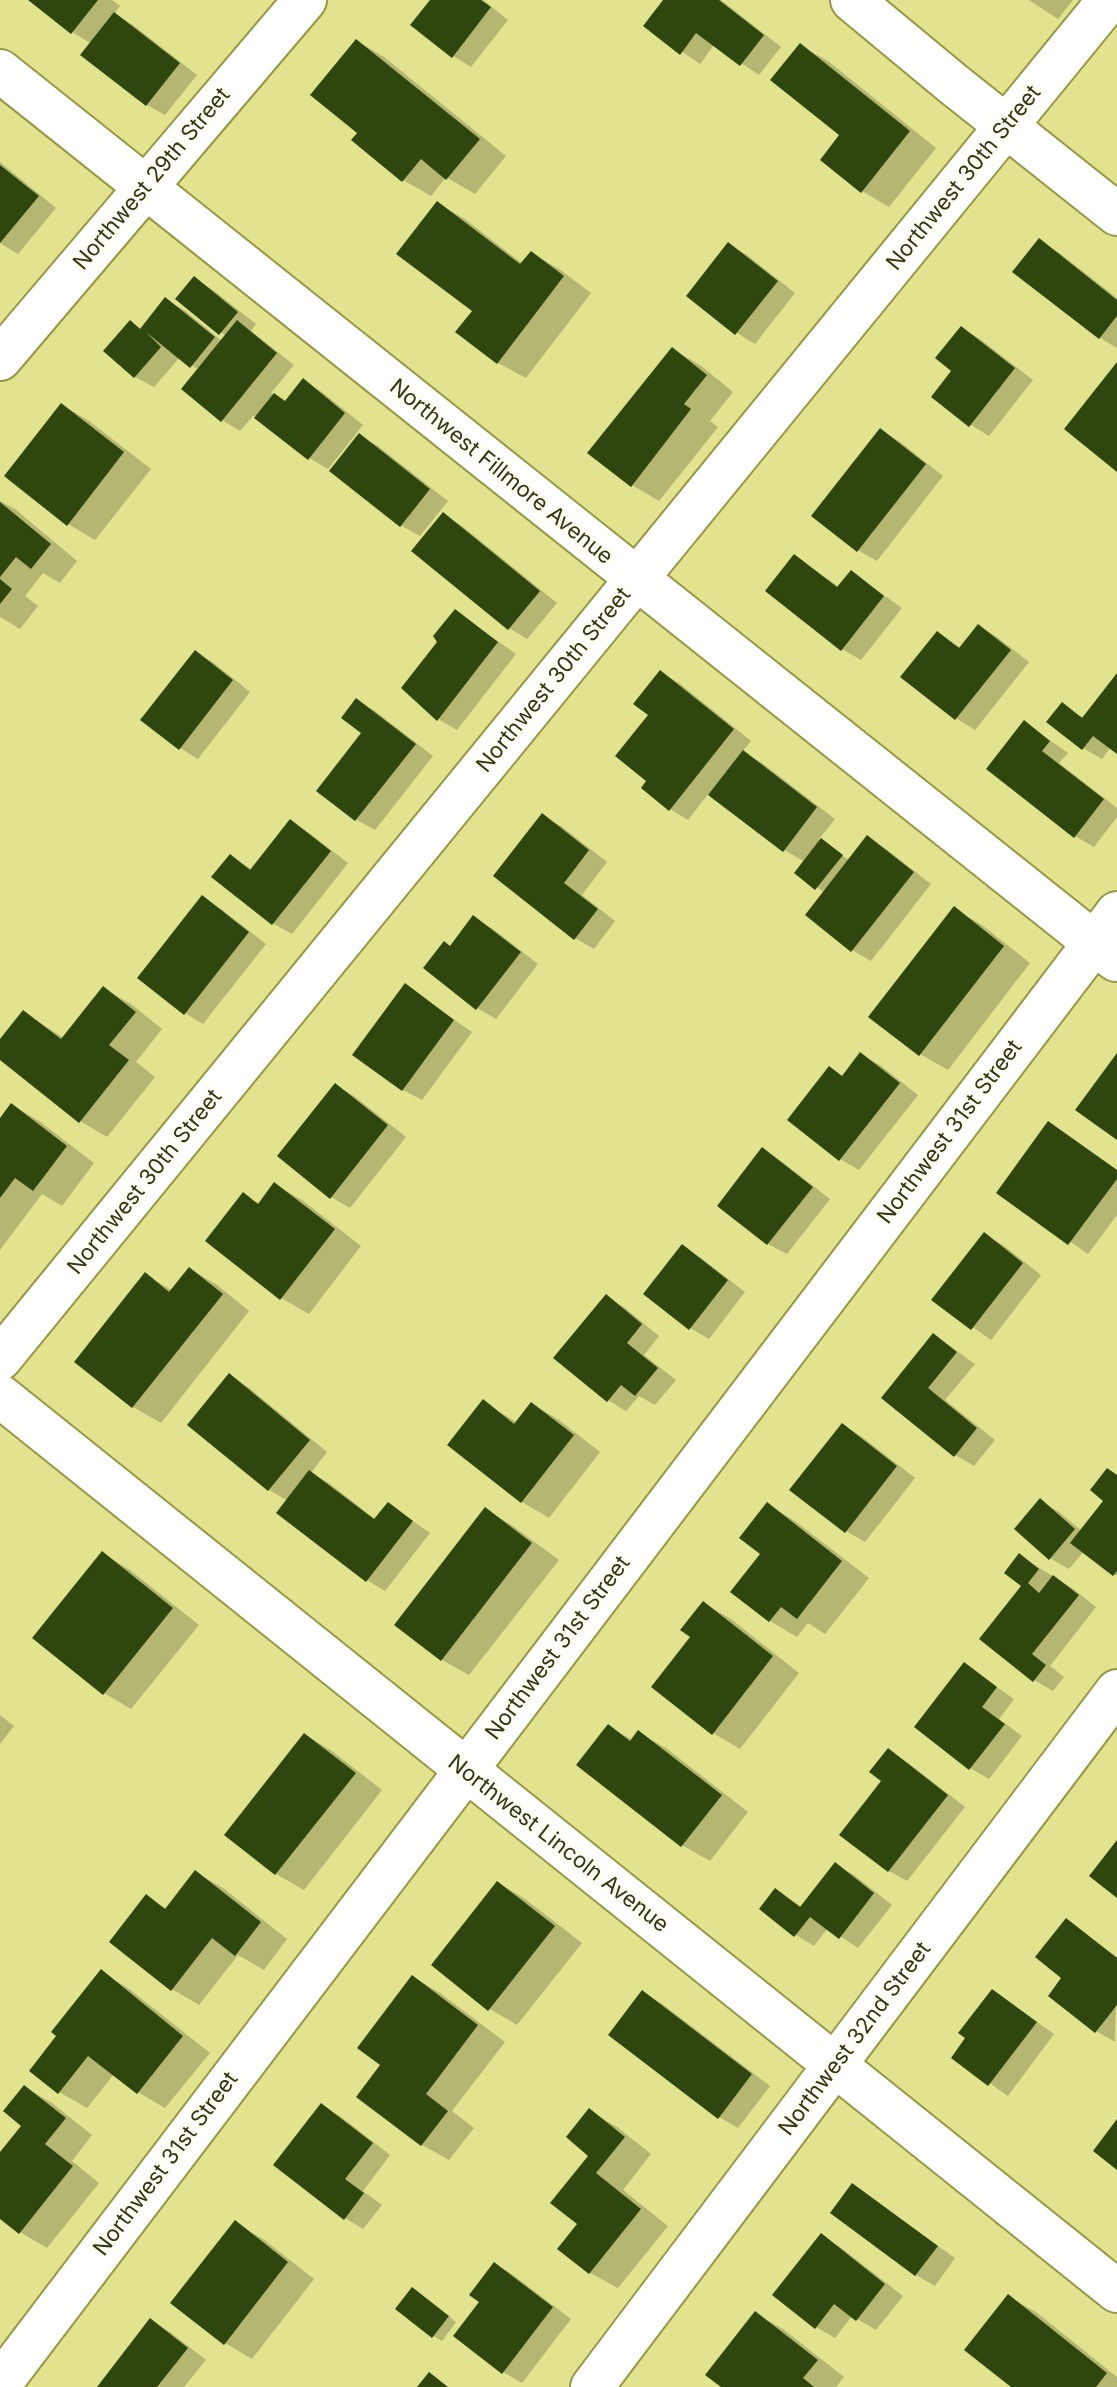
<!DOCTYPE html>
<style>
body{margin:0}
canvas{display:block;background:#e1e38e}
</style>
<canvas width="1117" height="2387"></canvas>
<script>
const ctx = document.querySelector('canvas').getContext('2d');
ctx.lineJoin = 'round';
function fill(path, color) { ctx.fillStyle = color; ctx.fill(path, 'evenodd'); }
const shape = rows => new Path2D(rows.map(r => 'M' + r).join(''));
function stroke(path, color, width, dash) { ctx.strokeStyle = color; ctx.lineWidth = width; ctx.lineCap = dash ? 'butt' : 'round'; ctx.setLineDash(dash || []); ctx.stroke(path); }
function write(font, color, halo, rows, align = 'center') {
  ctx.font = font + ' Inter,sans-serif'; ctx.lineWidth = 8; ctx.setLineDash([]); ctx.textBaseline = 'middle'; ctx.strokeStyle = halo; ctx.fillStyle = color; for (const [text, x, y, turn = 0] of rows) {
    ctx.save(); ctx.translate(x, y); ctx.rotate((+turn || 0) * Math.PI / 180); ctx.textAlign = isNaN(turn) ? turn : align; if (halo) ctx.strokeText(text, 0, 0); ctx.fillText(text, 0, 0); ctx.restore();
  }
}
fill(shape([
 [31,0,112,0,120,6,114,14,133,25,197,75,165,115,147,105,92,44,72,32],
 [432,0,483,0,508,20,471,67,453,56],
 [665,0,721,0,781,47,759,75,714,45,700,64,645,26],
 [1029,0,1073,0,1058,19],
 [357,41,384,57,506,156,475,194,446,177,431,196,403,180,359,133],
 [801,46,828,61,936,148,889,207,862,191,842,135],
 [0,162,56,208,18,254,0,243],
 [438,204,465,219,523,264,531,253,559,269,591,293,526,378,498,363,458,332,475,311],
 [1039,241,1058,252,1117,298,1117,348,1100,338],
 [729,245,747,255,795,293,755,344,737,333,689,296],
 [195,279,213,290,256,324,251,331,294,365,271,393,287,402,303,381,322,392,363,425,328,469,309,458,254,415,240,431,222,420,199,370,180,357,154,387,135,377,131,323,142,329,166,300,184,310,222,341,226,336,178,299],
 [961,328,980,339,1033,380,989,436,971,425,934,397,954,370],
 [672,349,700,365,733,392,710,421,718,427,659,501,632,485],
 [62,405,89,421,151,469,95,540,68,524],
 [880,430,899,441,943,476,877,561,858,550],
 [359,436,378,446,448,501,420,536,402,526,332,471],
 [0,501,15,509,77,561,60,583,43,573,25,596,38,606,20,629,0,617],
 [443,515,462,526,557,603,527,639,509,628],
 [794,556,839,587,851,572,902,608,861,660,842,649],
 [456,612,516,654,457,730,438,719,440,642],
 [979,626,997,637,1029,662,975,730,957,719,903,677,937,634,961,648],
 [195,652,214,663,250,692,198,759,180,748],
 [660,672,679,683,751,741,742,752,762,763,835,819,819,839,850,861,868,838,886,849,931,884,871,961,852,950,808,915,825,893,796,872,805,862,784,850,709,793,688,820,670,809,649,780,650,715],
 [1117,676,1117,752,1111,747,1102,759,1083,748,1062,705,1084,718],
 [357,701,375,711,433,756,375,830,357,820,319,790,364,733],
 [1025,723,1068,753,1059,763,1117,808,1117,817,1094,847,1075,836],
 [542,816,561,826,607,862,582,895,615,921,594,949,575,938],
 [290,822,309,833,348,863,292,934,274,924,214,877,230,856,253,870],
 [203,898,221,909,266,944,203,1024,185,1013],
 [954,909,982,925,1030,963,948,1070,920,1054],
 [474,918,493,929,538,964,496,1019,477,1008,451,947],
 [406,986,472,1032,422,1100,403,1090],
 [104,989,131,1004,162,1029,136,1062,155,1077,107,1137,80,1121,0,1058,0,1042,24,1013,64,1038],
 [861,1055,880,1065,918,1095,859,1170,840,1159,789,1120,829,1068,844,1077],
 [335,1085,354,1096,406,1137,350,1208,331,1197],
 [12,1105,39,1121,94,1163,62,1206,42,1194,0,1250,0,1121],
 [1049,1123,1117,1170,1117,1215,1088,1254,998,1192],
 [763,1150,781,1161,830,1199,787,1254,768,1244,719,1205],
 [275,1185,302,1200,361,1246,309,1314,281,1298,243,1195,260,1204],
 [985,1235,1003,1245,1041,1275,991,1340,934,1300],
 [683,1247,701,1258,745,1292,709,1339,690,1328],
 [190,1269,217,1285,249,1311,161,1423,133,1407,77,1362,146,1275,173,1291],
 [606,1297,625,1308,659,1336,644,1355,676,1380,655,1405,639,1396,626,1411,608,1400],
 [934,1335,975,1364,945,1400,995,1440,974,1466,955,1455,884,1398],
 [229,1376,248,1387,327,1452,311,1473,329,1483,376,1520,388,1504,430,1533,385,1591,367,1580,288,1501,269,1490,190,1424],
 [483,1402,518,1423,532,1404,559,1420,600,1452,549,1518,522,1502],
 [842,1425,861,1436,915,1478,865,1542,846,1531],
 [1117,1476,1117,1576,1084,1551,1069,1569,1050,1558,1040,1501,1059,1512,1082,1531,1106,1501],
 [768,1505,795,1521,869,1578,825,1634,808,1623,797,1637,770,1621,733,1592,763,1554],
 [486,1510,513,1526,559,1560,469,1675,442,1660],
 [103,1554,130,1570,199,1625,131,1709,104,1693],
 [1020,1556,1072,1588,1096,1607,1050,1666,1064,1677,1053,1691,1034,1680,982,1639,1023,1586],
 [703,1603,731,1619,799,1673,740,1749,713,1733],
 [965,1665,1014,1699,999,1719,1022,1736,989,1779,970,1768,917,1726],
 [0,1715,14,1726,0,1744],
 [609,1727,633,1740,639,1733,666,1748,748,1812,710,1861,682,1845],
 [305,1735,332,1751,382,1790,304,1890,276,1874,226,1835],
 [888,1751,907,1762,965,1807,907,1881,889,1871,884,1780],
 [835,1865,854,1875,892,1905,858,1948,828,1928,814,1946,796,1935,776,1890,802,1907],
 [195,1872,223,1888,287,1939,264,1970,238,1955,199,2005,172,1989,147,1897,167,1909],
 [498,1883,525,1899,582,1943,517,2025,490,2009,433,1965],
 [1066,1921,1117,1957,1115,2042,1096,2031,1051,1995,1064,1978],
 [101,1972,128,1988,210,2053,165,2108,138,2092,114,2074,87,2108,59,2092,31,2071,58,2036],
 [413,1977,440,1993,505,2042,452,2111,474,2128,449,2160,422,2145,383,2065],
 [993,1991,1054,2034,1008,2096,953,2057,968,2038],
 [643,1993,661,2003,770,2086,738,2128,719,2117],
 [24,2087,52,2103,92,2135,72,2161,99,2183,47,2248,20,2232,0,2216,0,2155,24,2125],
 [321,2106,340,2116,390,2155,363,2191,382,2205,363,2229,345,2218],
 [590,2111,617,2127,651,2154,623,2190,668,2226,618,2288,590,2273,580,2224,591,2155],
 [853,2186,955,2258,935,2286,916,2275,833,2213],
 [235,2223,263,2239,314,2279,252,2359,225,2343],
 [821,2236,840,2247,903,2296,876,2330,852,2316,835,2338,816,2327],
 [495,2264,513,2275,571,2319,522,2383,503,2372],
 [421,2295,456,2322,442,2341,433,2336],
 [1008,2297,1036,2312,1117,2377,1117,2387,1014,2387],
 [756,2314,783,2329,844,2377,836,2387,724,2387],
 [151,2321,170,2332,206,2360,184,2387,99,2387]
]), '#0003');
fill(shape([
 [28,0,98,0,71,34],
 [430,0,481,0,491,7,452,58,410,25],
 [663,0,719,0,764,35,740,66,696,33,680,55,643,26],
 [114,12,180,63,146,106,80,55],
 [356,39,480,139,446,180,421,159,402,182,351,140,357,133,310,95],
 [800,43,910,131,861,193,820,160,839,135,770,80],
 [0,165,39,196,0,243],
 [437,201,520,264,531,251,564,276,497,364,455,332,472,311,396,254],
 [1039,238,1117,300,1117,316,1099,339,1012,272],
 [728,242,778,281,735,335,686,296],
 [194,276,238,312,219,335,175,299],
 [165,297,215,337,190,368,146,332,161,347,134,378,103,351,130,320,140,329],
 [237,320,277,353,221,422,181,389],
 [961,326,1015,368,969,427,931,397,951,371,935,358],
 [672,347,707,375,684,404,691,409,631,487,587,453],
 [1117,362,1117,472,1064,429],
 [303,378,345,413,308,460,254,418,274,393,285,401],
 [61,403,124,452,67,526,4,476],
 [880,428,926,464,857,552,811,516],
 [359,433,430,489,400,527,329,471],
 [0,502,51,544,31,569,16,557,0,577],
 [443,512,540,591,508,630,411,551],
 [794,554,837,587,851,570,884,596,841,651,765,591],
 [0,579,12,589,0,604],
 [455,609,498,642,437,721,401,688,437,642,433,636],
 [978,624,1011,650,955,720,900,677,937,631,959,648],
 [195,650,233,680,179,750,140,720],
 [660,670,734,729,669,811,641,788,646,781,615,756,648,715,633,704],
 [1117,673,1117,754,1093,736,1082,750,1046,722,1062,702,1082,718],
 [356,698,416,744,355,821,316,791,361,733,341,718],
 [1024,720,1050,741,1042,751,1104,799,1074,838,986,769],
 [743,750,817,807,783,852,708,795],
 [542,813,589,850,564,883,598,909,574,940,493,876],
 [290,819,331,851,272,925,211,877,230,854,250,870],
 [867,835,914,872,851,952,805,915],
 [821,838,843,855,815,890,794,873],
 [202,895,249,932,184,1015,137,978],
 [954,906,1004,946,919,1056,868,1017],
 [473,915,521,952,476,1010,423,968,444,941,450,946],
 [405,983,454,1020,402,1091,352,1055],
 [103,986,136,1012,109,1045,129,1060,79,1123,0,1060,0,1039,23,1010,61,1039],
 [860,1052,900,1083,839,1161,787,1120,829,1066,842,1076],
 [1117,1053,1117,1140,1075,1110],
 [335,1083,388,1125,330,1199,277,1156],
 [11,1103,67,1146,33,1191,15,1178,0,1198,0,1118],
 [1048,1121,1117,1170,1117,1179,1068,1245,996,1193],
 [762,1147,813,1187,767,1245,717,1206],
 [274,1182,335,1229,280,1300,205,1241,243,1192,258,1204],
 [984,1232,1023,1263,971,1330,931,1300],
 [682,1244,728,1280,689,1330,643,1294],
 [189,1267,223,1294,132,1408,74,1362,145,1272,169,1292],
 [606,1294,642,1324,627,1343,658,1368,635,1396,621,1385,607,1402,553,1358],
 [933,1333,957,1352,928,1388,977,1428,954,1457,881,1398],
 [229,1373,310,1440,268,1491,187,1425],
 [483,1399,514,1424,531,1402,574,1435,521,1503,447,1445],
 [842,1423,897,1466,845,1533,789,1490],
 [1107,1468,1117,1475,1117,1571,1113,1576,1070,1543,1103,1501,1090,1490],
 [309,1470,374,1519,388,1502,413,1521,366,1582,276,1513],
 [1040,1498,1075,1529,1049,1560,1014,1529],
 [767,1502,842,1561,797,1619,781,1607,769,1622,730,1592,760,1554,739,1538],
 [485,1507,532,1543,441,1661,394,1625],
 [102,1551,173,1608,103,1695,32,1638],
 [1019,1553,1039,1569,1028,1583,1039,1593,1053,1575,1079,1595,1032,1654,1046,1665,1033,1682,979,1639,1021,1586,1004,1573],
 [703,1601,773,1656,712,1735,651,1687,690,1637,680,1630],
 [964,1662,997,1687,982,1707,1005,1724,969,1770,914,1727],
 [608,1724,630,1741,638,1730,722,1795,681,1847,576,1765],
 [304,1733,356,1773,275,1875,224,1835],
 [888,1748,948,1795,888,1872,839,1835,881,1781,869,1772],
 [1117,1840,1117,1898,1089,1876],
 [835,1862,874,1893,839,1939,810,1917,794,1937,759,1909,775,1888,800,1907],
 [195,1870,261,1922,235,1956,212,1938,171,1991,109,1942,146,1894,165,1909],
 [497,1881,555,1926,488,2011,431,1965],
 [1066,1918,1117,1958,1117,2005,1095,2033,1048,1996,1061,1978,1035,1957],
 [101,1969,183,2036,137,2094,88,2056,58,2094,29,2071,56,2036,51,2032],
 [412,1975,478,2025,426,2094,448,2111,421,2146,356,2097,380,2065,357,2048],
 [992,1989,1037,2022,988,2086,951,2058,965,2038,958,2033],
 [642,1990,752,2074,718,2119,608,2035],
 [24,2085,66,2118,45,2144,73,2166,19,2234,0,2219,0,2152,21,2126,3,2111],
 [321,2103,373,2143,345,2179,364,2193,344,2220,273,2165],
 [589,2108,625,2137,596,2173,641,2209,589,2274,557,2249,577,2224,550,2203,588,2156,566,2137],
 [1117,2119,1117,2170,1093,2151],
 [852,2183,938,2246,915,2276,830,2213],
 [235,2220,288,2262,224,2345,170,2303],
 [821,2233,885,2284,856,2321,834,2304,815,2329,772,2295],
 [494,2262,553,2307,502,2374,453,2336,479,2302,469,2295],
 [412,2287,449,2316,432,2338,395,2309],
 [1008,2294,1107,2373,1096,2387,1011,2387,964,2350],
 [755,2311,818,2360,803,2378,814,2387,721,2387,705,2375],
 [150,2318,188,2348,157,2387,97,2387],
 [429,2372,448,2387,417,2387]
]), '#2f470e');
const minor = shape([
 [852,0,952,83,1117,214],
 [0,71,1116,960],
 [0,359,305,0],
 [0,1359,1109,0],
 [0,1396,1117,2291],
 [0,2384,1117,913],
 [592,2387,1117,1691]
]);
stroke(minor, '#969743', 46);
stroke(minor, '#fff', 42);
write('22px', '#343511', '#fefef6', [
 ["Northwest 30th Street",964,178,-51],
 ["Northwest 29th Street",152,179,-50],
 ["Northwest Fillmore Avenue",501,472,39],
 ["Northwest 30th Street",554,680,-51],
 ["Northwest 31st Street",950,1132,-53],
 ["Northwest 30th Street",145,1182,-51],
 ["Northwest 31st Street",558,1648,-53],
 ["Northwest Lincoln Avenue",558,1844,38],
 ["Northwest 32nd Street",855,2039,-53],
 ["Northwest 31st Street",166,2164,-53]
]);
</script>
